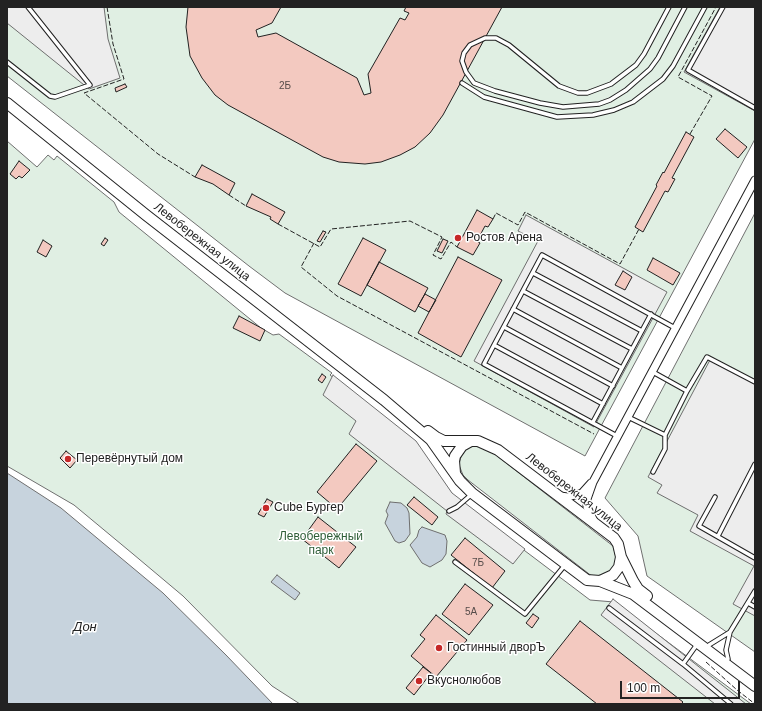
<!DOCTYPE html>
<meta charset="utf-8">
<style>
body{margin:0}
#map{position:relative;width:762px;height:711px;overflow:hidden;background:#fff;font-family:Helvetica,sans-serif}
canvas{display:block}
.frame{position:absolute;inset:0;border:8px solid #222;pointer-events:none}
.scale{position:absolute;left:620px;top:681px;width:120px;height:18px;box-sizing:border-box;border:2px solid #222;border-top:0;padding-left:5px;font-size:12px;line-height:14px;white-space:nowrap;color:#222;-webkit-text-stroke:3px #fff;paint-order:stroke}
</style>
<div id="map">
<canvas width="762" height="711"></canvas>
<div class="frame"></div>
<div class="scale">100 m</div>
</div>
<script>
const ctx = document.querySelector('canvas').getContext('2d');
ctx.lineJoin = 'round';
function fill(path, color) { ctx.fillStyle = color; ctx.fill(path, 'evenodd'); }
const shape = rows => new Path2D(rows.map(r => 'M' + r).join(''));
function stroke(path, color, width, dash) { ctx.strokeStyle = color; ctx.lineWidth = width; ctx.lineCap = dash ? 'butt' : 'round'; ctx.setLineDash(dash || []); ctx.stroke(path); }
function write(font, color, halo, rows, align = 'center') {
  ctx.font = font + ' Helvetica,sans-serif'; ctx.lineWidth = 3; ctx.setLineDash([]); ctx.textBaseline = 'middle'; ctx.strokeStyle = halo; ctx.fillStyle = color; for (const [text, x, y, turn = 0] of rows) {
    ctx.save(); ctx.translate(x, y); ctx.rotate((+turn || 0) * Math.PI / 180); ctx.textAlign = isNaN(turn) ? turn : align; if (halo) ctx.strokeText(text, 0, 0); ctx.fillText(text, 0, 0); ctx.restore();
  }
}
const green = shape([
 [7,7,755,7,755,139,585,456,285,293,249,266,7,76,7,7],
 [7,141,37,167,48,155,54,160,57,156,114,202,119,212,261,328,273,335,279,334,332,373,330,375,419,447,455,498,590,600,614,602,751,704,300,704,272,686,183,596,133,554,74,505,7,466,7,141],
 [755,213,755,652,647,576,638,536,605,498,755,213],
 [471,445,483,445,613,546,617,561,609,575,593,577,468,480,463,475,459,465,462,452,471,445]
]);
fill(green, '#e0efe3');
stroke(green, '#6f6f6f', 1);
const parking = shape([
 [7,7,104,7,108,39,120,78,89,89,7,23,7,7],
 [720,7,755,7,755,111,684,72,720,7],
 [526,215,667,292,594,427,474,361,538,241,518,231,526,215],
 [710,360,755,384,755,616,733,604,754,566,690,531,698,515,657,493,662,485,648,477,710,360],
 [333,375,416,441,452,493,525,549,513,564,446,514,447,511,349,434,356,421,323,395,333,375],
 [613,599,746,704,715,704,601,615,613,599]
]);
fill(parking, '#ededed');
stroke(parking, '#6f6f6f', 1);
const water = shape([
 [7,473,61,508,163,593,226,655,273,704,7,704,7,473],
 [390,502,401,503,407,508,409,513,410,534,405,541,399,543,395,541,385,523,388,515,386,511,390,502],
 [422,527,445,535,447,541,446,554,442,560,430,567,422,563,410,545,417,537,419,530,422,527],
 [277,575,300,593,295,600,271,582,277,575]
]);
fill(water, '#c7d3dd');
stroke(water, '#6f6f6f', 1);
const building = shape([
 [188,7,281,7,272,23,256,30,258,37,276,33,357,78,364,95,371,93,368,74,400,18,405,20,409,13,404,11,406,7,502,7,443,115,430,133,415,147,400,155,381,162,365,164,339,162,323,157,228,105,215,95,202,78,190,56,186,27,188,7],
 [125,84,127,87,116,92,115,88,125,84],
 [725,129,747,147,738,158,716,139,725,129],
 [686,132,694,137,672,178,675,179,668,192,665,191,643,232,635,227,657,186,656,185,663,172,664,173,686,132],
 [19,161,30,170,22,178,19,176,16,179,10,174,19,161],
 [202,165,235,183,229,195,213,184,195,177,202,165],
 [252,194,285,212,278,224,270,219,271,217,246,206,252,194],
 [477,210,493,219,488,227,485,226,477,241,480,243,473,255,457,247,477,210],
 [323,231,326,232,320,242,317,241,323,231],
 [105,238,108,240,104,246,101,244,105,238],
 [363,238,386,250,361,296,338,284,363,238],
 [443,239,448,241,442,253,437,251,443,239],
 [43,240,52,246,46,257,37,252,43,240],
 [458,257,502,280,461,357,418,333,458,257],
 [653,258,680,273,673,285,647,270,653,258],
 [379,262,428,288,415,312,367,285,379,262],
 [623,271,632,277,625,290,615,285,623,271],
 [425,294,436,300,429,312,418,306,425,294],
 [239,316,265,330,260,341,233,328,239,316],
 [322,374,326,377,322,383,318,380,322,374],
 [356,444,377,461,337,509,317,492,356,444],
 [66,451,77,460,70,468,60,458,66,451],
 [414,497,438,517,432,525,407,505,414,497],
 [267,499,273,502,264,517,258,514,267,499],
 [318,517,356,547,339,568,302,539,318,517],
 [465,538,505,571,492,588,451,555,465,538],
 [465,584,493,605,469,635,442,614,465,584],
 [533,614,539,618,532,628,526,623,533,614],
 [436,615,467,640,436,677,411,656,425,639,420,635,436,615],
 [580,621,683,702,681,704,597,704,546,664,580,621],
 [423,667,431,673,414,695,406,688,423,667]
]);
fill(building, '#f3c9c0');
stroke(building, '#222', 1);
const service = shape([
 [669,7,644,54,636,65,611,84,587,93,578,93,559,86,509,45,496,38,485,38,470,45,464,53,462,61,466,72,474,83,495,91,540,103,563,107,599,104,610,100,626,90,650,69,658,58,685,7],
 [723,7,688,70,755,108],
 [7,62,50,96,55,97,90,85,28,7],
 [462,83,484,97,557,117,593,115,614,110,633,102,663,79,673,66,705,7],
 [533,273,642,331],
 [523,291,632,349],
 [513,309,622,368],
 [504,327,613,386],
 [494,345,603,404],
 [651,371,687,391],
 [628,417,665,435],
 [593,422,651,314],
 [617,436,484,364,494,345,542,255,675,328],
 [653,472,665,449,665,435,687,391,707,357,755,382],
 [715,497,699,526,755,558],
 [449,511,457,507,472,494],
 [718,536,755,464],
 [455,562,525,614,565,565],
 [748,603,755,607],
 [609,608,683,664],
 [698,643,683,664,731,704],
 [709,645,730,632],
 [728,659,726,650,730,632,755,591]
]);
const minor = shape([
 [560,496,568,497,582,493,591,483],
 [594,521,587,507,587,499,593,482,755,180]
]);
const secondary = shape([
 [7,103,146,215,384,400,431,440,460,481,472,493,587,580,600,581,633,594,755,686],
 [428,431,436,437,444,441,478,441,498,450,614,538,618,544,621,557,633,581,638,589,647,596],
 [455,473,454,461,455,456,462,446,471,441],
 [600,581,613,575,619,567,621,557]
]);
stroke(service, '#222', 5.5);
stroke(minor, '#222', 9);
stroke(secondary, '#222', 12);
stroke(service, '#fff', 3.5);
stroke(minor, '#fff', 7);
stroke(secondary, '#fff', 10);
stroke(shape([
 [107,7,113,44,124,79,84,93,158,154,195,177],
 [690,134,712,96,678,77,716,7],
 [229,195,246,206],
 [493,219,496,213,518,225,525,212,620,264,639,229],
 [278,224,320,247,331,229,410,221,442,237,433,255,441,259,451,242,457,247],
 [314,243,301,267,337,296,594,434],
 [706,662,737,690,755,704]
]), '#222', 1, [5, 2]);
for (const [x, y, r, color] of [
 [458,238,4,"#c62828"],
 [68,459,4,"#c62828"],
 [266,508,4,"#c62828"],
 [439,648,4,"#c62828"],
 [419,681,4,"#c62828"]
]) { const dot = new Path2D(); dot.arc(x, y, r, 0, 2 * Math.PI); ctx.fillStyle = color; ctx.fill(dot); stroke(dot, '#fff', 1.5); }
write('10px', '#564c4a', null, [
 ["2Б",285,86],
 ["7Б",478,563],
 ["5А",471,612]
]);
write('12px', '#222', '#fff', [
 ["Ростов Арена",466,238],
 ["Перевёрнутый дом",76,459],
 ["Cube Бургер",274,508],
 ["Гостинный дворЪ",447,648],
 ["Вкуснолюбов",427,681]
], 'left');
write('12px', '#222', '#fff', [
 ["Левобережная улица",202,242,38],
 ["Левобережная улица",574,492,38]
]);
write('12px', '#2f5e38', '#fff', [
 ["Левобережный",321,537],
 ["парк",321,551]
]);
write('italic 13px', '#222', '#fff', [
 ["Дон",85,627]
]);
</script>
